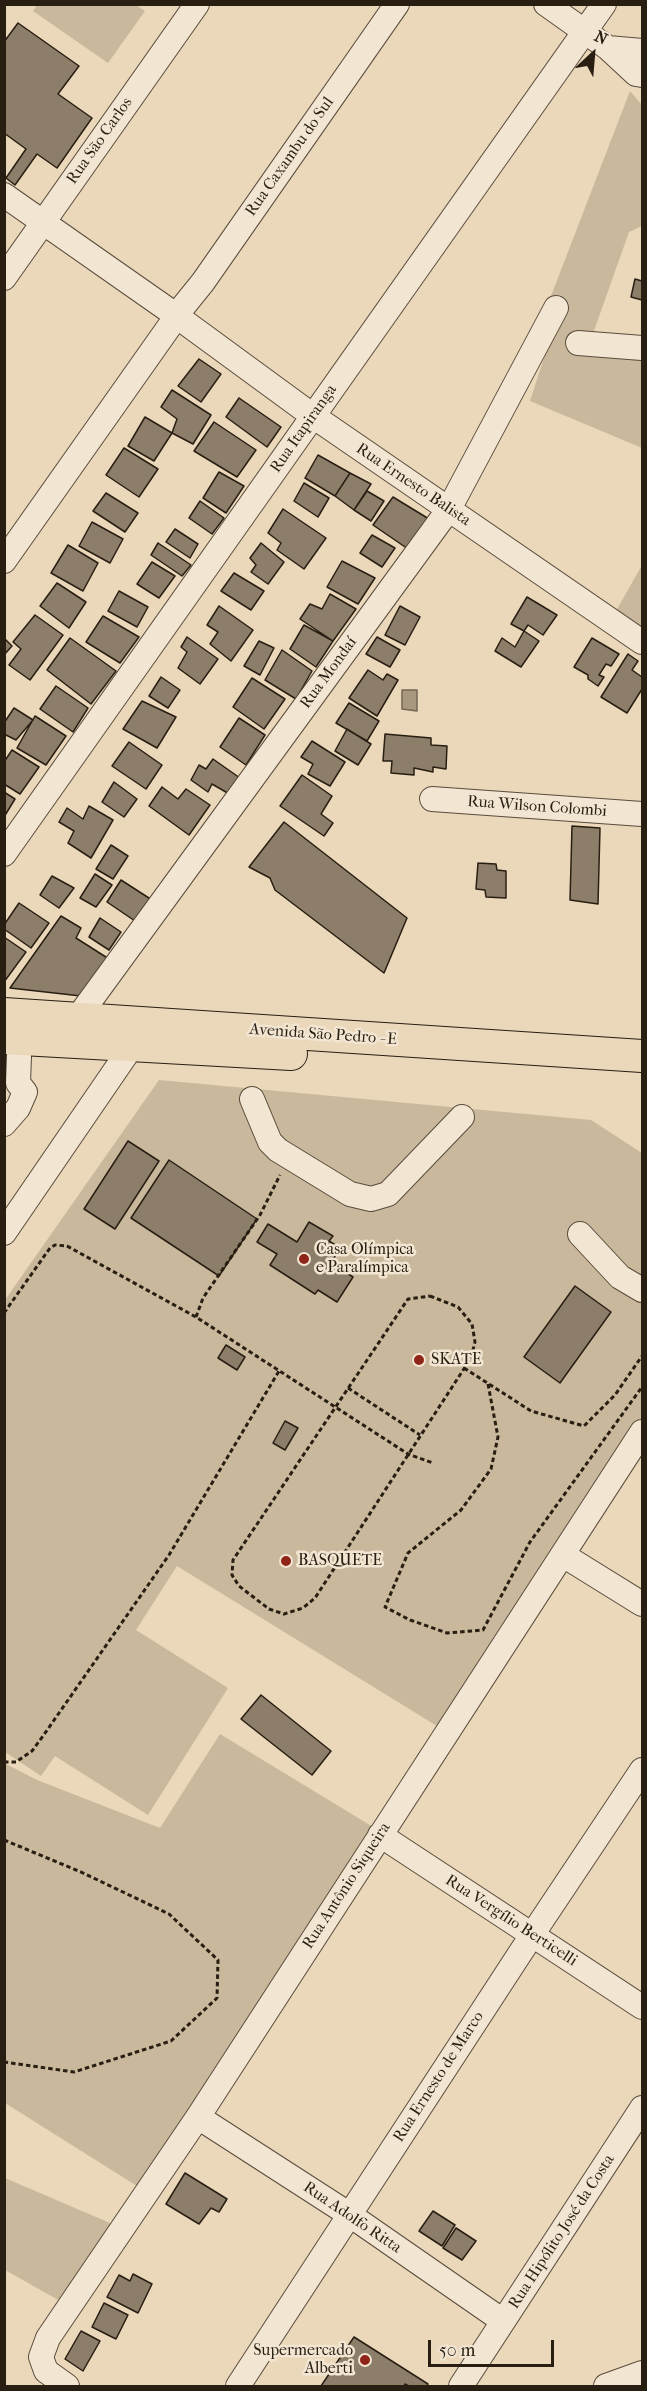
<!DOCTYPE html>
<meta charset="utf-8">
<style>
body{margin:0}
#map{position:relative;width:647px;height:2391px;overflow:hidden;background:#ebd7b9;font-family:"IM FELL French Canon",serif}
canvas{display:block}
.frame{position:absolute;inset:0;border:6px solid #281e12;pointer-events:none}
.north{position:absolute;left:563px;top:24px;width:60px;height:60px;-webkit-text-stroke:4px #f2e5d2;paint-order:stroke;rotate:26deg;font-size:16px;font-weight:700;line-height:24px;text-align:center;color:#281e12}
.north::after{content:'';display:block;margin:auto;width:21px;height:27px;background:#281e12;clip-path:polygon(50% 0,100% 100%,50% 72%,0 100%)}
.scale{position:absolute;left:428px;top:2340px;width:126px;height:27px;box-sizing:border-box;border:3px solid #281e12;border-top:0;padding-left:8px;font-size:18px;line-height:21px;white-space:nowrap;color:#281e12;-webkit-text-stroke:4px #f2e5d2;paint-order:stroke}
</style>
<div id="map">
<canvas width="647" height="2391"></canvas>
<div class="frame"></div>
<div class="north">N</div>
<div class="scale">50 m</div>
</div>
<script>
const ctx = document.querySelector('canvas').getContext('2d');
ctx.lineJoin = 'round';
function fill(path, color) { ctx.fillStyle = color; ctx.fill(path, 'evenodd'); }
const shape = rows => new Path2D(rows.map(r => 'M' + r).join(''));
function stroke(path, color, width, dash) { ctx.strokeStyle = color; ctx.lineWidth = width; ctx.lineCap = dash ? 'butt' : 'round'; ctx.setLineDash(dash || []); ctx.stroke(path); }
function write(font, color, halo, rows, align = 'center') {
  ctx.font = font + ' "IM FELL French Canon",serif'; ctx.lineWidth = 5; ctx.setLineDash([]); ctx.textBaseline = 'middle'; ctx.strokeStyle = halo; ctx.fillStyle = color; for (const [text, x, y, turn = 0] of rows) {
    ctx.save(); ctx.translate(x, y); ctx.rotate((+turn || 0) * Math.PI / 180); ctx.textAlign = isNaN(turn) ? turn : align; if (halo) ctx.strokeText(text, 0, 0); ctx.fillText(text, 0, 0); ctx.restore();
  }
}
fill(shape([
 [136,5,145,11,108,63,33,11,37,5],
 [630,91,642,105,642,226,629,232,590,342,642,356,642,448,530,401,560,309,551,296],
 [642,565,642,628,616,611],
 [159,1080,591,1120,642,1153,642,1426,445,1731,177,1566,136,1630,228,1688,148,1815,55,1756,41,1776,5,1752,5,1300],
 [220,1734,378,1830,145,2191,5,2103,4,1763,37,1780,160,1828],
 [5,2178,117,2226,69,2306,5,2270]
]), '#cab89d');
const water = shape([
 [402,690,417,690,417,711,402,709,402,690]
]);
fill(water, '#a99880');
stroke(water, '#756754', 1.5);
const building = shape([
 [18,23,79,66,58,94,92,118,57,168,37,154,15,185,6,178,26,149,4,133,4,42,18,23],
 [635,279,642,281,642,300,631,297,635,279],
 [199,359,221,374,201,402,178,386,199,359],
 [172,390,211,415,193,444,172,433,177,419,161,407,172,390],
 [239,398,281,427,267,447,226,417,239,398],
 [145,417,172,433,154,461,128,446,145,417],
 [214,422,256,450,237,477,194,451,214,422],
 [124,448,158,469,139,497,106,475,124,448],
 [318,455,350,473,335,496,305,478,318,455],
 [219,472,244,486,226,513,203,498,219,472],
 [350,473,371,484,354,510,335,496,350,473],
 [304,483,329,498,318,517,294,501,304,483],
 [367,491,384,501,371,521,354,510,367,491],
 [106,493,138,513,125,532,93,511,106,493],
 [393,497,429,519,408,549,373,525,393,497],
 [200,501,224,518,212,534,189,518,200,501],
 [283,509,326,538,304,569,277,550,281,543,268,533,283,509],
 [92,522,123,539,110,563,79,546,92,522],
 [175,529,198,544,190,558,166,542,175,529],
 [372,535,395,548,382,567,360,553,372,535],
 [158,543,191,565,182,576,151,555,158,543],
 [261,543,284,562,268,584,251,572,256,565,250,558,261,543],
 [68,545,98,563,83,591,51,573,68,545],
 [342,561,375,578,358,604,327,587,342,561],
 [152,562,175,576,159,598,137,584,152,562],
 [234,573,264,591,251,610,221,591,234,573],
 [57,583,86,602,69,628,40,606,57,583],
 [119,591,148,607,137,627,108,611,119,591],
 [330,594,356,609,333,641,300,619,310,604,322,609,330,594],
 [527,597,557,615,543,635,528,625,524,631,511,624,527,597],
 [219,606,253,630,231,661,210,644,218,632,207,625,219,606],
 [400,606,420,617,405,645,385,635,400,606],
 [35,615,63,635,30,680,9,665,21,649,13,642,35,615],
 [103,616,139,637,120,663,86,642,103,616],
 [304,625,333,641,316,667,290,649,304,625],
 [524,631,539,641,521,667,495,651,502,638,515,647,524,631],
 [187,637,218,659,200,684,178,668,187,652,181,647,187,637],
 [377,637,400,650,390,667,366,654,377,637],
 [4,638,12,646,4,655,4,638],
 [70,638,116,671,91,704,47,670,70,638],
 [592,638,619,654,611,666,606,664,599,675,604,677,598,686,588,679,588,675,574,667,592,638],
 [259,641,274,648,260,675,244,666,259,641],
 [282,650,312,671,296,699,265,680,282,650],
 [628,654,638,661,632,670,642,677,642,689,627,713,601,697,628,654],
 [368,670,383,680,387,674,398,680,377,716,349,698,368,670],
 [161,677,180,690,168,708,149,696,161,677],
 [252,678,285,699,264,729,233,707,252,678],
 [56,686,88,708,73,732,40,709,56,686],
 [142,701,176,717,157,748,123,729,142,701],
 [349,703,379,721,367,741,336,723,349,703],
 [14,708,33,720,16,740,4,734,4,723,14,708],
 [35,716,66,736,46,765,17,748,35,716],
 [239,718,265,735,246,765,220,747,239,718],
 [347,729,371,744,358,765,335,751,347,729],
 [385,734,431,738,431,745,447,746,446,769,433,767,433,772,414,768,414,775,391,773,392,761,383,761,385,734],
 [312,741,345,762,330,786,308,774,313,764,301,757,312,741],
 [129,742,162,765,146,789,112,766,129,742],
 [12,750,39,767,20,794,4,784,4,762,12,750],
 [213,759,240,778,231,795,212,784,208,792,191,780,199,765,206,769,213,759],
 [302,775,332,796,321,814,333,823,324,836,280,806,302,775],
 [114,782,137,799,124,817,102,802,114,782],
 [162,787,178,799,186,789,210,805,189,835,149,806,162,787],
 [4,792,15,799,4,817,4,792],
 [89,806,113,820,91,858,68,843,74,831,59,822,67,808,83,819,89,806],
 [284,822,407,918,384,973,275,890,270,878,249,867,284,822],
 [572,826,600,828,598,904,570,900,572,826],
 [111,845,128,856,113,879,96,869,111,845],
 [478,863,496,864,497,870,506,871,506,898,486,897,485,890,476,889,478,863],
 [95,874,112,885,96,907,80,898,95,874],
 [52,876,74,888,59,908,40,895,52,876],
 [121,880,152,900,135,921,107,902,121,880],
 [19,903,49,923,31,948,4,929,4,925,19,903],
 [61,916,81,928,76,938,109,959,81,996,10,988,61,916],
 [100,918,121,932,109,950,89,937,100,918],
 [4,937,26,952,4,982,4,937],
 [128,1141,159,1161,115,1229,84,1209,128,1141],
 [169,1160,257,1219,219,1276,131,1218,169,1160],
 [309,1222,333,1236,329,1241,340,1248,331,1263,353,1277,337,1302,318,1290,315,1294,270,1265,277,1254,257,1242,268,1224,297,1242,309,1222],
 [575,1286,611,1312,560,1383,524,1357,575,1286],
 [226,1345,245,1357,237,1370,218,1358,226,1345],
 [285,1421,298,1428,285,1450,273,1443,285,1421],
 [261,1695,331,1751,312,1775,241,1719,261,1695],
 [185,2173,227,2199,219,2212,211,2208,199,2224,166,2204,185,2173],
 [433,2211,455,2225,442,2246,419,2231,433,2211],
 [456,2228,476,2241,462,2260,443,2248,456,2228],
 [133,2274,152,2284,138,2313,107,2297,119,2275,130,2281,133,2274],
 [104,2303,128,2315,116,2339,92,2327,104,2303],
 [81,2331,100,2341,83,2371,65,2359,81,2331],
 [354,2337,428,2384,427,2386,409,2386,405,2384,404,2386,321,2386,354,2337]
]);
fill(building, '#8d7e69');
stroke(building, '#281e12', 1.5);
const minor = shape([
 [546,4,608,48,636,74,642,75],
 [608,48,642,51],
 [4,195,167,309],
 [4,278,197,4],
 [182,308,203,282,397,4],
 [186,323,313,416,642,642],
 [578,343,642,348],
 [4,561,169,327],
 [432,799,642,814],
 [4,854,604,4],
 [76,1020,449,509,556,308],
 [252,1099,270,1142,278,1150,350,1194,371,1199,388,1194,462,1117],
 [4,1124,18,1108,25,1092,18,1083,19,1056],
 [4,1233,132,1046],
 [580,1234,620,1277,642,1290],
 [563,1555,642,1604],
 [380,1835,642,2007],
 [198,2117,350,2215,503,2321],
 [67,2386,46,2371,41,2357,48,2338,198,2117,642,1432],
 [238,2386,532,1935,642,1770],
 [461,2386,642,2108],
 [606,2386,642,2373]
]);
const major = shape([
 [4,1014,642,1056],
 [4,1038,291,1054]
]);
stroke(minor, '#594c3c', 26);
stroke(major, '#281e12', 34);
stroke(shape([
 [430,1296,458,1307,472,1324,475,1342,471,1358,315,1598,303,1608,284,1614,269,1609,239,1586,232,1575,233,1560,408,1299,430,1296],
 [4,1313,50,1248,55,1245,67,1246,196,1317,408,1454,433,1463],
 [196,1317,203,1298,260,1215,280,1175],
 [464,1368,531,1411,584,1426,615,1395,642,1356],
 [488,1384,498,1437,491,1469,461,1510,408,1553,385,1607,410,1620,447,1633,483,1630,530,1542,642,1387],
 [348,1388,420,1435],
 [4,1762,16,1762,32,1751,43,1736,169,1555,279,1371],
 [4,1840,81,1872,169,1914,218,1960,217,1998,171,2041,74,2072,4,2062]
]), '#281e12', 3, [4.5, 3]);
stroke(minor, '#f2e5d2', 24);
stroke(major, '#ebd7b9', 32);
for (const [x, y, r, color] of [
 [304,1259,6,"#8f2418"],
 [419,1360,6,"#8f2418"],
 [286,1561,6,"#8f2418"],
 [365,2360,6,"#8f2418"]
]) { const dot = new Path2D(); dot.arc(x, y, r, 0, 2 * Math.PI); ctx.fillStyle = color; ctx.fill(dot); stroke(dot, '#f2e5d2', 2); }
write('16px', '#281e12', '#f2e5d2', [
 ["Rua São Carlos",100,141,-55],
 ["Rua Caxambu do Sul",290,157,-55],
 ["Rua Itapiranga",304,429,-55],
 ["Rua Ernesto Balista",413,485,34],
 ["Rua Mondaí",329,673,-54],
 ["Rua Wilson Colombi",537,807,4],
 ["Avenida São Pedro - E",323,1035,4],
 ["Rua Antônio Siqueira",347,1886,-57],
 ["Rua Vergílio Berticelli",511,1921,33],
 ["Rua Ernesto de Marco",439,2077,-57],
 ["Rua Adolfo Ritta",352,2218,34],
 ["Rua Hipólito José da Costa",562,2232,-57]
]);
write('16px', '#281e12', '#f2e5d2', [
 ["Casa Olímpica",316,1250],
 ["e Paralímpica",316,1268],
 ["SKATE",431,1360],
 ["BASQUETE",298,1561],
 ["Supermercado",353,2351,"right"],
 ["Alberti",353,2369,"right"]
], 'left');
</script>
